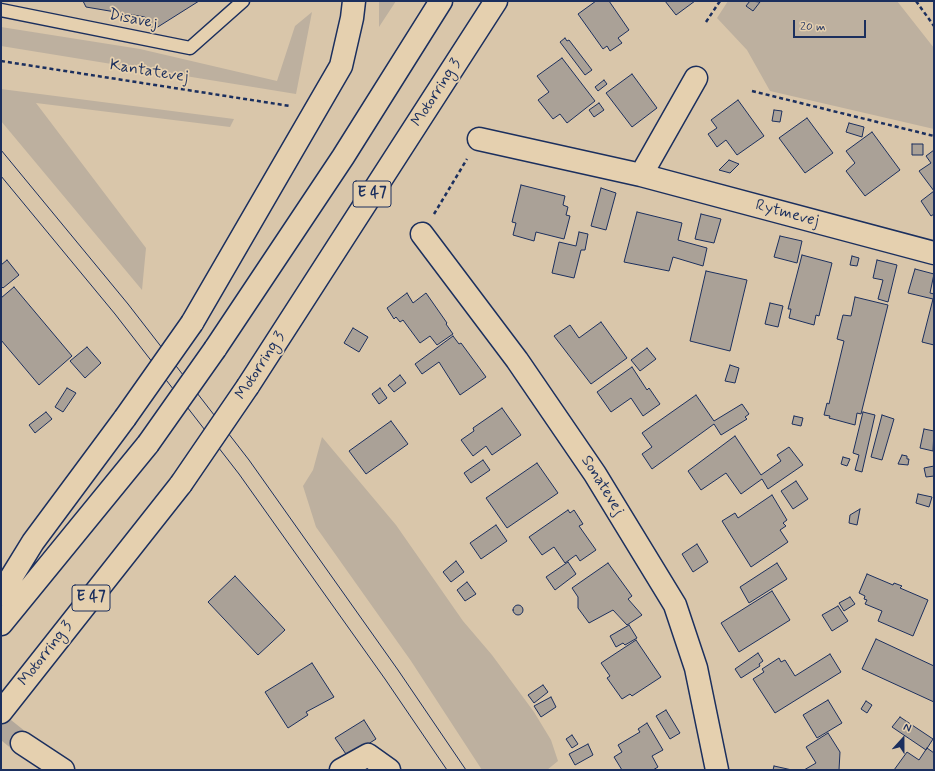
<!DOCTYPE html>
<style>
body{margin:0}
#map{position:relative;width:935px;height:771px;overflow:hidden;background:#d9c6aa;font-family:Mynerve,sans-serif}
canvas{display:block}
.frame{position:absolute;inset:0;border:2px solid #1b2f5e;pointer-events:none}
.north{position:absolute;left:883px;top:719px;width:40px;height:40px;-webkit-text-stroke:3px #e5d0af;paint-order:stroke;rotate:21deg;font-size:11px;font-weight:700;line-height:16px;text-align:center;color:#1b2f5e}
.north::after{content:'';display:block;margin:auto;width:14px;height:18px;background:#1b2f5e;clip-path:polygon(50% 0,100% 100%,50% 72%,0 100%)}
.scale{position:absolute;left:793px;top:20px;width:73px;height:18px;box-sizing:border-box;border:2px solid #1b2f5e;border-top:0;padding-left:5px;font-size:12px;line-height:14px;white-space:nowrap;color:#1b2f5e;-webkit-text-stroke:3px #e5d0af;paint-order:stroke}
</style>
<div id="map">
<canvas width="935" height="771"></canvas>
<div class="frame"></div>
<div class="north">N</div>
<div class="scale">20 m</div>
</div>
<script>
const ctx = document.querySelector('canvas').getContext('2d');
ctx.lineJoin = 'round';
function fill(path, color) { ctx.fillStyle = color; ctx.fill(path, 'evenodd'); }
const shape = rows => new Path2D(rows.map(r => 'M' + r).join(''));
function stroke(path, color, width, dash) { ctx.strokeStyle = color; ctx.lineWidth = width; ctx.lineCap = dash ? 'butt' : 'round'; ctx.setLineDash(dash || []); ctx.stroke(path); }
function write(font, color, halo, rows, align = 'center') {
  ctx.font = font + ' Mynerve,sans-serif'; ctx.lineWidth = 3.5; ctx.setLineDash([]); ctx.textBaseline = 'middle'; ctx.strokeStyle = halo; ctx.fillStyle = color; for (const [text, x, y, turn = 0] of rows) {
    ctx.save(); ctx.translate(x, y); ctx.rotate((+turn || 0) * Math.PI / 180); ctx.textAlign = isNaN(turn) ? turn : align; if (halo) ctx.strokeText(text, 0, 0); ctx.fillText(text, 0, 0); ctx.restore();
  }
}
fill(shape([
 [379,1,396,1,379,27],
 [728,1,897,1,934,48,934,129,770,91,747,50,717,18],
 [312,12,296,94,1,46,1,27,140,49,277,81,295,26],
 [1,89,234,119,230,127,36,103,146,248,142,290,1,121],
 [322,437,396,525,463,621,492,655,534,712,551,740,558,761,547,770,482,770,411,661,316,527,303,486,313,470]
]), '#bdb09f');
const building = shape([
 [83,1,199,1,153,30,145,17,86,7,83,1],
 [596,1,609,1,629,30,618,38,622,43,610,51,607,46,603,49,578,14,596,1],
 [665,1,695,1,676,15,665,1],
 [750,1,760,2,753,11,746,6,750,1],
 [565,38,567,41,569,40,592,70,585,75,560,42,565,38],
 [562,58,595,101,567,123,560,114,553,119,538,100,549,92,537,76,562,58],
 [632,74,657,108,632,127,606,93,632,74],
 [604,80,607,84,598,91,595,87,604,80],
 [738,100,764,136,737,155,726,140,717,147,708,134,717,128,711,120,738,100],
 [599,103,604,110,594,117,589,110,599,103],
 [774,110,782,111,780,122,772,121,774,110],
 [807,118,833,153,805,173,779,138,807,118],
 [849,123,864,127,862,137,846,132,849,123],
 [872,132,900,170,865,196,846,171,855,163,846,151,872,132],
 [912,144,923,144,923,155,912,155,912,144],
 [934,150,934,214,931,216,921,201,934,191,919,171,931,163,926,156,934,150],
 [729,160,739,164,730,173,719,170,729,160],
 [521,185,565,196,563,205,568,207,566,215,570,216,564,239,536,232,534,241,513,235,516,223,512,222,521,185],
 [601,188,616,193,606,230,591,226,601,188],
 [637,212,682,223,678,240,707,248,703,266,673,257,669,271,624,262,637,212],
 [701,214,721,219,714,243,695,239,701,214],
 [579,232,588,234,585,250,581,250,574,278,552,273,559,242,576,246,579,232],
 [780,236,802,241,797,263,774,257,780,236],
 [802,255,832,263,819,316,816,315,814,325,789,318,791,309,788,309,802,255],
 [852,256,859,258,857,266,850,265,852,256],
 [7,260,19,275,3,288,1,286,1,265,7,260],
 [877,260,897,265,888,302,878,299,883,280,873,278,877,260],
 [915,269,934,274,930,293,934,294,934,345,922,342,933,299,908,293,915,269],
 [706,271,747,280,730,351,690,341,706,271],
 [14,287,72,356,39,385,1,340,1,298,14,287],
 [407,293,413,303,426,293,447,323,446,324,453,334,437,345,430,336,420,343,403,320,400,322,396,317,394,319,387,308,407,293],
 [855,297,888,305,861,414,857,413,855,425,829,418,830,416,824,415,827,403,829,404,844,341,837,339,843,315,851,316,855,297],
 [770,303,783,306,778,327,765,324,770,303],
 [601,322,627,358,591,384,554,336,570,325,579,338,601,322],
 [353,328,368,337,359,352,344,343,353,328],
 [453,336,459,344,461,343,486,377,460,395,439,362,422,374,415,364,453,336],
 [87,347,101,363,85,378,70,361,87,347],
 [647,348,656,359,640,371,631,360,647,348],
 [730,365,739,368,735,383,725,381,730,365],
 [632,367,647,390,649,388,660,404,643,416,631,398,611,412,597,392,632,367],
 [400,375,406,383,394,392,388,385,400,375],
 [67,388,76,393,63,412,55,407,67,388],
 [380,388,387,398,379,404,372,394,380,388],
 [696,395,714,421,742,404,749,414,745,417,747,419,721,435,714,424,652,469,642,454,652,447,642,433,696,395],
 [502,408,521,435,492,455,486,446,473,456,461,440,474,431,473,428,502,408],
 [46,412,52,419,35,433,29,425,46,412],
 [863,412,875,415,862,472,855,470,859,455,853,453,863,412],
 [882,415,894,419,882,460,871,457,882,415],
 [794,416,803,418,801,426,792,424,794,416],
 [391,421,408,444,366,474,349,451,391,421],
 [924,429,934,431,933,451,920,448,924,429],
 [735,436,761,475,781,461,777,455,789,447,803,465,768,489,762,479,741,494,726,473,701,490,688,471,735,436],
 [902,455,907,456,907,459,909,459,908,465,898,464,902,455],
 [843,457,850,459,847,466,841,464,843,457],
 [483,460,490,470,471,483,464,473,483,460],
 [537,463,558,493,507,528,486,498,537,463],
 [934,466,934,476,926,477,924,468,934,466],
 [796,481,808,499,793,509,781,491,796,481],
 [918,494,932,497,929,507,916,503,918,494],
 [772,495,787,520,783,523,786,526,780,530,788,542,751,567,722,521,735,513,738,518,772,495],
 [860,509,857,525,849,523,850,515,860,509],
 [568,510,570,513,574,510,583,524,579,526,596,550,580,561,576,555,565,563,554,547,542,555,529,537,568,510],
 [496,525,507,541,481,559,470,543,496,525],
 [697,544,708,562,693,572,682,554,697,544],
 [456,561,464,572,451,582,443,572,456,561],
 [568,562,576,574,555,590,546,577,568,562],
 [608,563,632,596,628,599,642,615,627,625,613,610,589,623,578,608,578,597,572,588,608,563],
 [777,563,787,579,749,603,740,587,777,563],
 [867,574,893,585,894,583,902,586,900,588,928,600,913,636,878,621,882,611,865,604,867,600,864,599,865,596,859,593,867,574],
 [235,576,285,630,258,655,208,602,235,576],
 [467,582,476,594,465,601,457,590,467,582],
 [772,591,790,620,739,652,721,623,772,591],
 [850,597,855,604,844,611,839,603,850,597],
 '513 610a5 5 0 1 1 10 0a5 5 0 1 1-10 0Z',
 [838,606,848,621,832,631,822,615,838,606],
 [629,625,637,638,625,645,623,643,616,647,610,636,629,625],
 [876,639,934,666,934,702,862,669,876,639],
 [636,640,661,677,632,696,630,694,622,699,607,678,610,676,601,663,636,640],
 [758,653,763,661,759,664,760,666,741,678,735,669,758,653],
 [830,654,841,672,775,713,753,679,764,672,762,669,779,658,781,662,785,660,795,676,830,654],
 [312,663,334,697,306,712,308,715,288,728,265,692,312,663],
 [543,685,548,692,534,703,528,695,543,685],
 [551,697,556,707,541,717,534,706,551,697],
 [828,700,842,723,817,738,803,715,828,700],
 [866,701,872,705,867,713,861,709,866,701],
 [666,710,680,733,670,739,656,716,666,710],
 [900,717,933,739,926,750,892,727,900,717],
 [364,720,376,739,348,757,335,738,364,720],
 [647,723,663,750,652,756,658,767,653,770,622,770,614,757,622,752,618,745,640,732,638,729,647,723],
 [828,733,840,752,839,770,804,770,816,763,806,747,828,733],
 [572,735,578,744,572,748,566,739,572,735],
 [588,744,593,755,575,765,569,754,588,744],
 [927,748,934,753,934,770,894,770,907,752,919,760,927,748],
 [774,766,792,770,773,770,774,766]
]);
fill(building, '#aaa197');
stroke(building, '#1b2f5e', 1);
stroke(shape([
 [1,726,22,743]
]), '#b3a89b', 22, [22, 11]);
const lane = shape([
 [1,10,190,48,243,1]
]);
const street = shape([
 [479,139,641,175,934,253],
 [641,175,696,78],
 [422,234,517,360,595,474,675,605,696,668,717,770],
 [22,743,63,770],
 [341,770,368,755,389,770]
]);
const highway = shape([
 [192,323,341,66,352,18,354,1],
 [215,349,343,157,441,1],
 [248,386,496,1],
 [1,594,33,542,125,418],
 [1,624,148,444],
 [1,712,181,484]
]);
stroke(lane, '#1b2f5e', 15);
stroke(street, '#1b2f5e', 25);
stroke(highway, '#1b2f5e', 25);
stroke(shape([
 [916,1,934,26],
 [706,22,720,1],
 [1,61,290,106],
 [752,91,934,136],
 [434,214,467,159]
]), '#1b2f5e', 2.5, [4, 3]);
stroke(lane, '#e5d0af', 12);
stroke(street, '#e5d0af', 22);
stroke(highway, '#e5d0af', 22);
stroke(shape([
 [1,150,128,304,249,460,398,670,466,770],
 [1,176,115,314,239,474,385,679,447,770]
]), '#1b2f5e', 1);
const highwayBridge = shape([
 [125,418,192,323],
 [148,444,215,349],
 [181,484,248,386]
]);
stroke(highwayBridge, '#1b2f5e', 25, []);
stroke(highwayBridge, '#e5d0af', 22);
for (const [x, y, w] of [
 [372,194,38],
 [91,598,38]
]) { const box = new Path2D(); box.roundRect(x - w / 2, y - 13, w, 26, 3); ctx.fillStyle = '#e5d0af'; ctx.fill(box); stroke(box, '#1b2f5e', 1); }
write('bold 15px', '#1b2f5e', null, [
 ["E 47",372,194],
 ["E 47",91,598]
]);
write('16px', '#1b2f5e', '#e5d0af', [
 ["Disavej",133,20,11],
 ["Kantatevej",149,72,9],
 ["Motorring 3",437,93,-57],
 ["Rytmevej",787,214,15],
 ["Motorring 3",261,366,-57],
 ["Sonatevej",602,486,58],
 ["Motorring 3",46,654,-52]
]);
</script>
